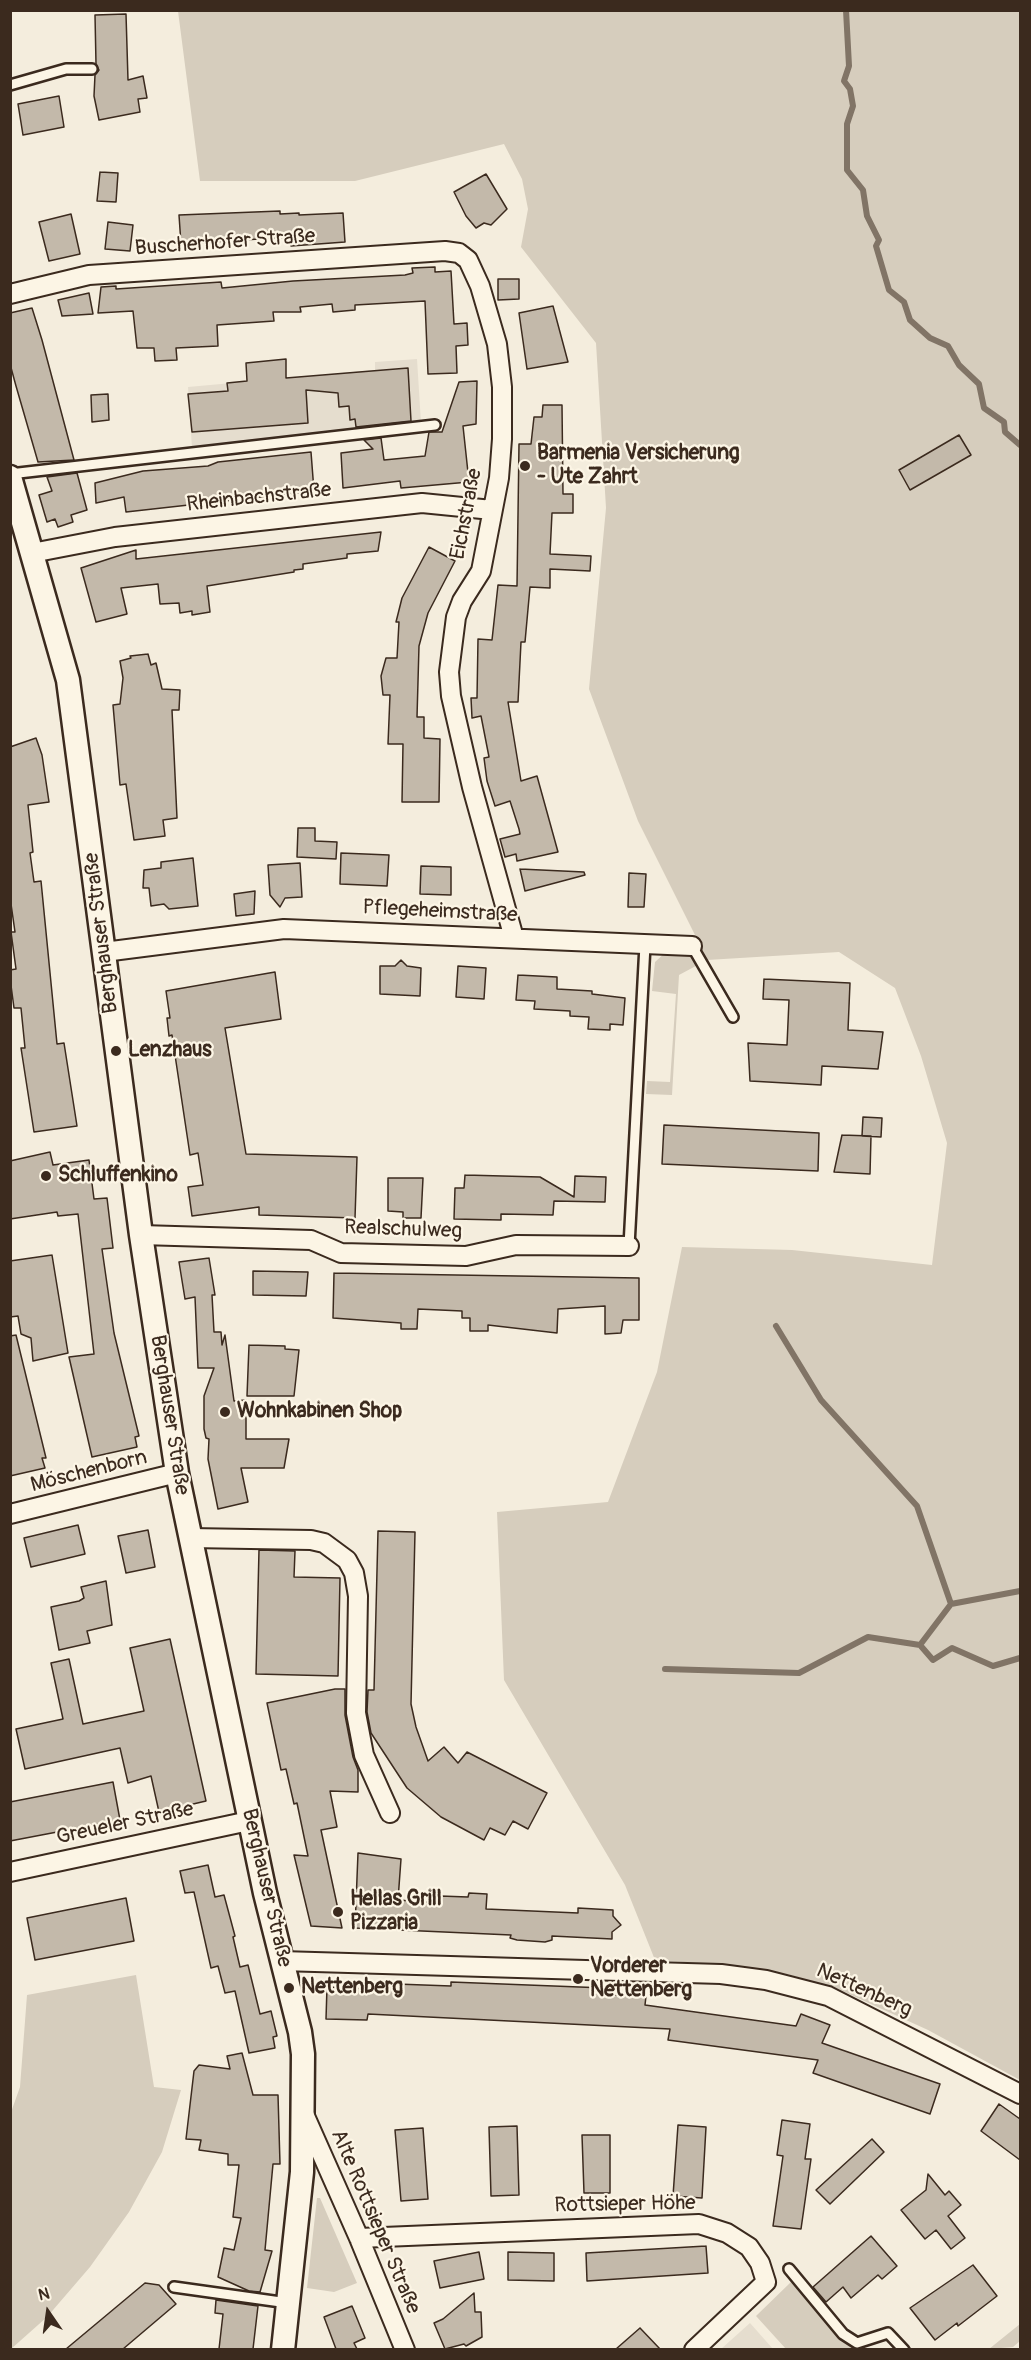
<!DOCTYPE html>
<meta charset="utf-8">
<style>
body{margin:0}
#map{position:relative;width:1031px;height:2360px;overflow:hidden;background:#f4eddd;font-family:Pangolin,sans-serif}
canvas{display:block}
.frame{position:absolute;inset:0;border:12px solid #3b2a1e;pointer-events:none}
.north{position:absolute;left:18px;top:2282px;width:60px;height:60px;-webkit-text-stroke:4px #fcf5e5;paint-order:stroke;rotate:347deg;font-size:16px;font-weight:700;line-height:24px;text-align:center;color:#3b2a1e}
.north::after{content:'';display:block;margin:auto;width:21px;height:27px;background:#3b2a1e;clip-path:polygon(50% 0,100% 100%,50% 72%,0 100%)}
</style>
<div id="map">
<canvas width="1031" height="2360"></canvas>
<div class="frame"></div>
<div class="north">N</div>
</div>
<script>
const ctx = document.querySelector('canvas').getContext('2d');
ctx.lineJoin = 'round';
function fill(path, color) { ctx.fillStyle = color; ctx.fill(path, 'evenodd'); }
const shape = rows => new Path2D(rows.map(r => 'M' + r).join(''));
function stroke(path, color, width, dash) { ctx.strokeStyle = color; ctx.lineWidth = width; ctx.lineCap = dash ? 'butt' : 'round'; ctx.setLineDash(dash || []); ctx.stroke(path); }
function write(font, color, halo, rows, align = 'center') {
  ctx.font = font + ' Pangolin,sans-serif'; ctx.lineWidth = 4.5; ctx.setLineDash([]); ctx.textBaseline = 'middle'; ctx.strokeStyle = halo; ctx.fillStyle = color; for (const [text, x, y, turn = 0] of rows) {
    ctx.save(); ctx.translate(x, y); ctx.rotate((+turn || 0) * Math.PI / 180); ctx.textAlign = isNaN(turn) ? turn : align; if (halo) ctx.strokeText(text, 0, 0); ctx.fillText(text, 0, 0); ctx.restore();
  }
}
fill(shape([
 [417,359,421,423,192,448,188,387,375,370,375,362],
 [750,2323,773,2349,721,2349]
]), '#e5ddce');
fill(shape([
 [178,11,1020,11,1020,2080,928,2030,838,1989,787,1974,727,1965,655,1960,625,1885,504,1680,497,1512,608,1502,657,1372,682,1247,792,1250,932,1265,947,1143,921,1056,895,988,839,952,707,960,679,975,672,1095,646,1094,647,1081,670,1082,676,994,652,991,655,962,667,951,707,959,638,821,589,689,606,508,596,343,521,247,528,209,522,179,504,144,355,181,200,181],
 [136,1975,154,2087,181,2090,162,2152,129,2212,90,2267,47,2317,11,2349,10,2115,20,2087,27,1995],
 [317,2198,320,2198,357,2283,334,2292,307,2288],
 [791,2282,799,2287,853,2349,786,2349,756,2316],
 [1020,2324,1020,2341,1013,2347,989,2349]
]), '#d6cdbd');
stroke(shape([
 [846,10,849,66,844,81,850,89,853,106,847,124,847,170,863,190,867,216,879,240,876,246,889,290,904,302,910,320,930,338,948,346,959,365,979,384,984,408,1004,422,1005,432,1020,445],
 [776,1326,821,1400,917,1506,951,1604],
 [920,1645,933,1660,952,1648,993,1666,1020,1658],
 [665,1669,799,1673,868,1637,920,1645,951,1604,1020,1591]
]), '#817466', 6);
const building = shape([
 [126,14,128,80,143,76,147,98,138,99,140,112,99,120,94,96,95,75,99,70,96,64,95,15,126,14],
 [59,96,64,127,23,135,18,104,59,96],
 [100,172,118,173,116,202,97,201,100,172],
 [486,174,507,209,491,225,484,223,476,228,466,216,454,192,486,174],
 [280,211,280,214,299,213,299,215,343,213,345,242,291,246,290,237,181,244,179,215,280,211],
 [71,214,80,254,49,261,39,222,71,214],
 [108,222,133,225,130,251,105,249,108,222],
 [435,267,435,272,451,271,454,324,467,323,468,345,456,346,457,373,428,374,425,301,355,305,355,310,333,312,332,304,300,307,301,312,273,312,274,321,217,325,218,346,176,348,177,360,155,361,154,348,137,348,133,311,98,313,101,287,116,286,116,289,221,282,222,288,293,281,405,275,413,273,412,268,435,267],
 [498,279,519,279,519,299,498,300,498,279],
 [89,293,93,314,62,316,58,300,89,293],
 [553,306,568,362,527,369,519,313,553,306],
 [32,308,42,340,74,460,38,462,16,386,10,364,10,313,32,308],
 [286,359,286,378,408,368,411,421,356,427,355,419,350,420,349,406,339,407,338,393,306,390,308,423,192,432,188,394,228,391,227,383,247,381,246,363,286,359],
 [477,381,476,424,463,426,469,482,401,488,400,481,343,488,341,453,373,449,364,440,381,438,384,460,425,456,429,432,442,432,459,382,477,381],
 [108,394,109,420,92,422,91,395,108,394],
 [543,405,562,405,563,494,573,494,573,513,552,513,550,554,591,556,590,571,550,569,550,588,530,587,525,642,521,642,518,702,508,702,521,781,537,776,558,852,517,861,516,854,505,857,500,839,520,834,519,829,510,801,495,806,487,781,484,758,489,757,481,716,472,718,471,698,477,698,478,639,492,640,498,585,517,586,519,444,531,444,534,417,542,417,543,405],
 [959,435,971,455,910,490,899,470,959,435],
 [311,452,314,491,126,512,124,497,96,503,95,483,143,471,208,466,218,462,311,452],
 [77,473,87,510,71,515,73,522,58,527,55,519,47,522,39,495,52,491,47,477,77,473],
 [381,532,378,551,347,554,347,558,303,564,303,569,294,570,294,572,207,586,210,612,192,615,192,611,180,613,179,603,160,604,158,584,121,588,127,614,96,622,81,568,136,550,136,559,381,532],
 [429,547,455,561,428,613,419,646,417,717,424,717,424,738,440,739,439,802,402,802,403,744,388,744,390,695,383,695,381,676,386,658,397,658,399,622,396,622,402,598,429,547],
 [148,654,151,665,156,663,162,689,180,690,179,710,172,710,177,818,163,820,165,836,134,840,126,784,120,785,113,705,120,704,123,678,120,661,131,658,130,656,148,654],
 [36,738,42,755,49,802,28,805,33,852,30,853,34,882,41,881,57,1044,64,1043,77,1126,34,1132,21,1048,25,1048,21,1008,14,1008,10,978,10,970,16,969,11,932,15,932,10,897,10,747,36,738],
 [298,828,315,828,315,841,337,842,336,859,297,857,298,828],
 [341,853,389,855,387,886,340,884,341,853],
 [193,858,198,906,169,909,164,904,151,906,149,888,143,888,144,870,161,868,161,862,193,858],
 [300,863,302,897,285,898,280,907,270,895,268,865,300,863],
 [421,866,451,867,451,895,420,894,421,866],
 [520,869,584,872,585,875,525,891,520,869],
 [629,873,646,874,644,907,628,907,629,873],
 [255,891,254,914,236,916,234,894,255,891],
 [401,960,407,966,421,968,420,996,380,994,380,966,395,966,401,960],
 [458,966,486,968,484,999,456,997,458,966],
 [275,972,281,1019,225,1028,246,1154,357,1157,355,1218,259,1215,259,1207,192,1216,188,1187,203,1185,198,1153,190,1155,172,1035,169,1036,167,1018,170,1018,166,991,275,972],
 [518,975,557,977,557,989,592,991,592,994,625,998,623,1025,610,1024,610,1030,588,1029,589,1017,570,1016,570,1011,534,1009,535,1001,516,1000,518,975],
 [764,979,850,983,848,1030,883,1032,878,1069,822,1066,821,1085,750,1081,748,1043,787,1045,789,1000,763,999,764,979],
 [863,1117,882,1118,881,1137,862,1136,863,1117],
 [664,1125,819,1133,818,1171,662,1164,664,1125],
 [842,1135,871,1136,870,1174,834,1172,842,1135],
 [50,1152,53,1165,89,1160,94,1199,107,1198,113,1248,102,1249,114,1333,139,1436,135,1437,137,1447,92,1457,69,1357,94,1354,78,1214,58,1216,57,1212,10,1219,10,1161,50,1152],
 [465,1175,540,1177,574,1197,575,1176,606,1177,605,1202,554,1201,553,1215,501,1214,501,1220,454,1219,455,1188,464,1188,465,1175],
 [388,1178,423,1178,421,1218,403,1218,403,1212,388,1211,388,1178],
 [52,1255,68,1353,33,1361,31,1338,21,1334,18,1316,10,1317,10,1261,52,1255],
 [209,1258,215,1295,212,1295,214,1332,221,1332,222,1345,225,1335,234,1401,246,1400,246,1439,289,1439,284,1468,241,1468,248,1502,218,1509,208,1459,209,1439,206,1438,204,1429,204,1396,214,1368,198,1368,195,1297,185,1299,179,1262,209,1258],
 [253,1271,308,1272,306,1296,253,1295,253,1271],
 [334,1273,639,1278,639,1320,623,1320,621,1333,605,1334,605,1306,558,1309,557,1333,488,1325,488,1331,470,1331,470,1318,462,1318,462,1311,418,1309,417,1329,401,1329,401,1323,333,1318,334,1273],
 [16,1335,46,1458,42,1458,45,1468,10,1476,10,1336,16,1335],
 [249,1345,285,1346,285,1349,299,1350,294,1396,247,1396,249,1345],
 [78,1525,85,1554,31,1567,24,1538,78,1525],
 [148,1530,155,1567,126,1573,118,1536,148,1530],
 [378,1531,415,1532,411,1704,416,1727,428,1761,444,1747,458,1763,467,1752,547,1793,528,1829,513,1821,505,1835,490,1828,484,1840,441,1817,407,1788,371,1733,367,1712,368,1690,374,1690,378,1531],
 [259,1550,295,1551,294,1577,340,1578,338,1676,256,1674,259,1550],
 [106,1581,112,1625,87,1631,90,1643,59,1650,51,1607,79,1601,84,1598,81,1587,106,1581],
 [170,1639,206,1801,159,1812,151,1776,128,1783,120,1748,25,1769,16,1729,63,1719,51,1663,69,1659,83,1724,144,1711,130,1648,170,1639],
 [335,1689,345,1689,345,1715,353,1757,358,1770,358,1792,330,1791,337,1827,321,1830,342,1928,311,1926,294,1855,308,1856,297,1803,294,1804,286,1769,281,1770,267,1703,335,1689],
 [113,1782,120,1820,10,1841,10,1802,113,1782],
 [358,1853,401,1859,398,1900,440,1903,440,1896,468,1897,469,1893,487,1894,486,1909,578,1913,578,1908,613,1910,613,1916,621,1925,612,1932,612,1939,552,1936,552,1940,545,1942,517,1940,510,1938,511,1935,355,1928,358,1853],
 [208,1865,215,1897,224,1895,235,1936,233,1937,240,1967,248,1965,260,2014,271,2011,277,2036,273,2037,275,2048,249,2053,235,1991,225,1993,218,1966,211,1968,194,1892,185,1893,180,1871,208,1865],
 [126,1898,134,1941,35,1960,27,1918,126,1898],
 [451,1982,605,1988,604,1995,646,1996,645,2005,796,2026,801,2014,830,2025,822,2043,940,2084,930,2114,813,2073,818,2060,668,2040,670,2029,368,2014,367,2020,326,2019,327,1987,369,1989,369,1983,451,1986,451,1982],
 [242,2053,253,2095,278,2095,280,2164,273,2164,265,2250,272,2251,260,2292,249,2291,218,2277,224,2248,234,2250,241,2218,233,2217,239,2165,228,2165,228,2154,199,2150,201,2140,186,2139,194,2071,199,2065,230,2069,227,2056,242,2053],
 [999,2104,1020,2119,1020,2160,981,2131,999,2104],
 [782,2120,810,2124,805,2159,811,2159,801,2229,773,2226,783,2156,777,2155,782,2120],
 [678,2125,706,2127,702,2198,673,2196,678,2125],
 [517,2126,519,2195,491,2196,489,2127,517,2126],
 [423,2128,428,2199,401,2201,395,2130,423,2128],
 [582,2135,610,2135,610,2193,584,2193,582,2135],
 [872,2139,884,2152,830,2204,816,2190,872,2139],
 [928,2174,945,2195,949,2191,961,2205,948,2216,965,2238,951,2249,936,2230,925,2239,901,2210,926,2190,928,2174],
 [871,2236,897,2266,882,2279,878,2275,851,2298,843,2287,826,2302,813,2287,871,2236],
 [706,2246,708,2273,587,2281,586,2253,706,2246],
 [479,2252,484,2279,440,2288,434,2261,479,2252],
 [508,2252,554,2253,554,2281,508,2280,508,2252],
 [973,2265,997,2296,958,2326,957,2323,935,2340,910,2308,973,2265],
 [145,2283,159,2285,176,2304,123,2349,66,2349,145,2283],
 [474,2293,475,2312,481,2312,482,2337,466,2346,464,2344,445,2349,434,2323,443,2319,474,2293],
 [216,2300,258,2306,253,2349,219,2349,223,2314,215,2313,216,2300],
 [352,2306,365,2338,354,2343,357,2349,336,2349,324,2317,352,2306],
 [640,2328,660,2349,616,2349,640,2328]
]);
fill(building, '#c3b9aa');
stroke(building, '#3b2a1e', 1.5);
const service = shape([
 [10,85,66,69,92,69],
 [10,474,435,425],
 [692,946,733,1017],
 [629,1246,645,945],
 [789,2269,843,2334,857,2343,888,2333,904,2350],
 [174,2287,288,2303]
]);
const minor = shape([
 [10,294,89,275,445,251,459,253,468,260,480,286,497,344,502,387,502,439,499,478,481,571,462,601,456,617,449,672,451,696,472,787,514,938],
 [32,553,115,537,422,503,492,510],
 [104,952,284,929,692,946],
 [141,1235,311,1240,341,1253,466,1256,516,1245,629,1246],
 [10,1514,177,1473],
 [190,1538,311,1540,324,1543,347,1560,354,1573,358,1596,356,1713,364,1755,390,1813],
 [10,1872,249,1821],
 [281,1961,721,1974,766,1980,828,1996,1020,2094],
 [304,2114,359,2238,405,2350],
 [359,2238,699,2224,727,2233,749,2247,760,2263,766,2282,694,2350]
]);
const tertiary = shape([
 [10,477,68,680,141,1235,177,1473,265,1893,300,2032,303,2054,302,2172,283,2350]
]);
stroke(service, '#3b2a1e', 14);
stroke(minor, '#3b2a1e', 22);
stroke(tertiary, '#3b2a1e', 27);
stroke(service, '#fcf5e5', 9);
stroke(minor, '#fcf5e5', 18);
stroke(tertiary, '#fcf5e5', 22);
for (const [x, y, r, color] of [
 [525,466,6,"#3b2a1e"],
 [116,1051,6,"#3b2a1e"],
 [46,1176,6,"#3b2a1e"],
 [225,1412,6,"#3b2a1e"],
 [338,1912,6,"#3b2a1e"],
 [578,1979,6,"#3b2a1e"],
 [289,1988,6,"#3b2a1e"]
]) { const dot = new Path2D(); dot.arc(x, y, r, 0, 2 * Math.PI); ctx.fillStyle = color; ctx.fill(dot); stroke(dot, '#fcf5e5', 2); }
write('21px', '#3b2a1e', '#fcf5e5', [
 ["Buscherhofer Straße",225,243,-4],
 ["Rheinbachstraße",259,498,-6],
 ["Eichstraße",467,514,-79],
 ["Pflegeheimstraße",440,912,3],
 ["Berghauser Straße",102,933,-97],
 ["Realschulweg",403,1230,2],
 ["Berghauser Straße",169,1415,81],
 ["Möschenborn",89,1472,-14],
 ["Greueler Straße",125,1824,-12],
 ["Berghauser Straße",266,1888,77],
 ["Nettenberg",864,1991,24],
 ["Rottsieper Höhe",625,2205,-1],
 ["Alte Rottsieper Straße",375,2222,67]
]);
write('bold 21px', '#3b2a1e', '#fcf5e5', [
 ["Barmenia Versicherung",537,454],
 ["- Ute Zahrt",537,478],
 ["Lenzhaus",128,1051],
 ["Schluffenkino",58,1176],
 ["Wohnkabinen Shop",237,1412],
 ["Hellas Grill",350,1900],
 ["Pizzaria",350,1924],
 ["Vorderer",590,1967],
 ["Nettenberg",590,1991],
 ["Nettenberg",301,1988]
], 'left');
</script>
